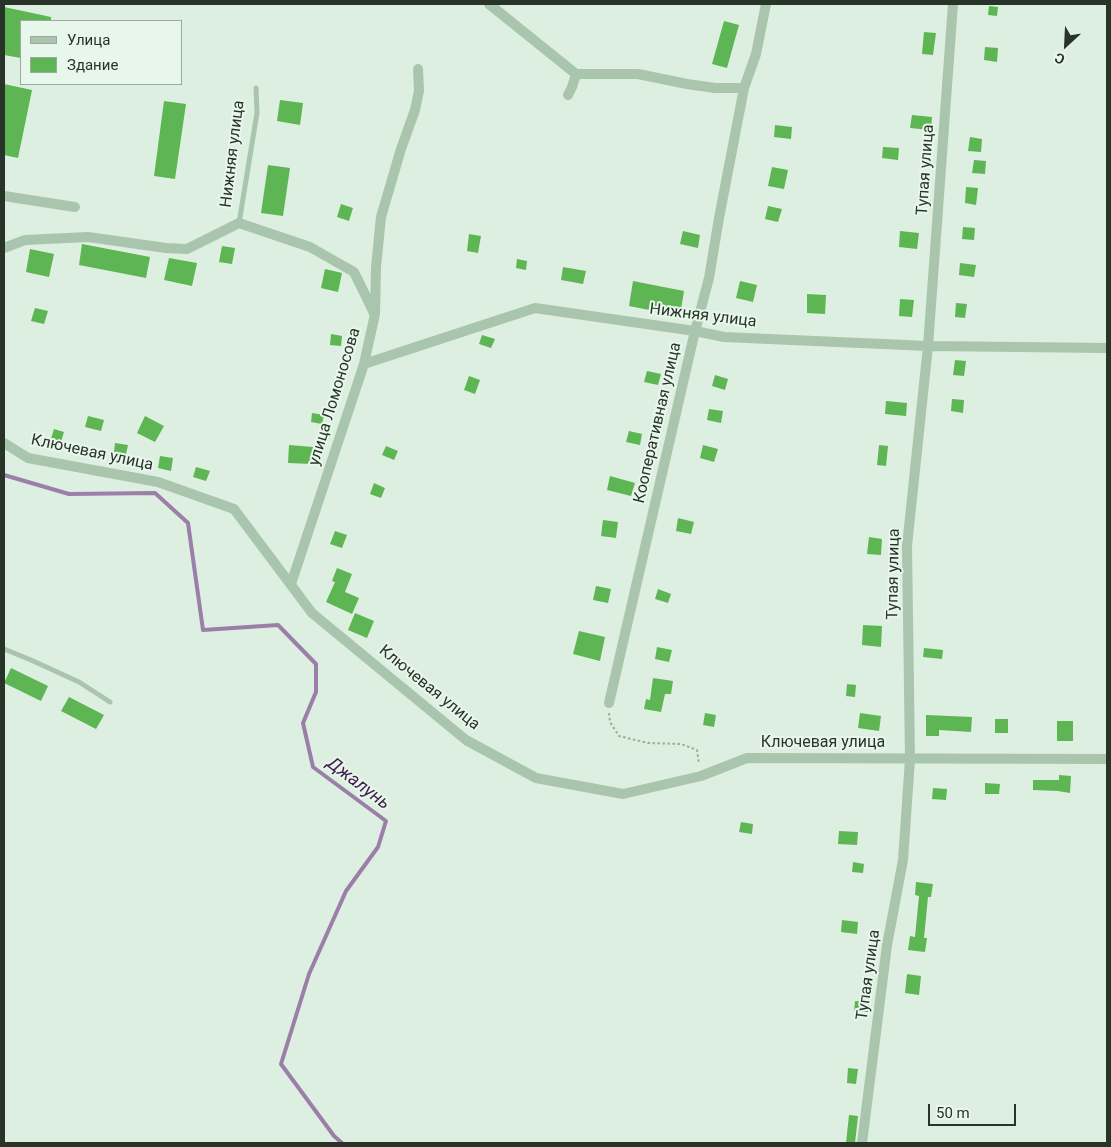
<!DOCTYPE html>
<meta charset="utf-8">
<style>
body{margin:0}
#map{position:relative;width:1111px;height:1147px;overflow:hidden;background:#ddefe0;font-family:Roboto,sans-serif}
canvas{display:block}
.frame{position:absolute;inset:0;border:5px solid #293429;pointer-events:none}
.legend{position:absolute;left:20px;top:20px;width:162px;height:65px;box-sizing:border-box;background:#e8f7eb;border:1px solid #9ca99d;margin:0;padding:6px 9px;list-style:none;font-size:15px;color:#293429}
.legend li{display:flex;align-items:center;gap:10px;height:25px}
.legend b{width:25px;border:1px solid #9ca99d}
.north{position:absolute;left:1041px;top:20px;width:50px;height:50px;-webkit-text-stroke:4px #e8f7eb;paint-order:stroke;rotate:205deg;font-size:14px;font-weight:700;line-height:20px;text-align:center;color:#293429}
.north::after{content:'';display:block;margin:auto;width:18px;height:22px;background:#293429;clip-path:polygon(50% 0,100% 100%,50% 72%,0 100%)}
.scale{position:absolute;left:928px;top:1104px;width:88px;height:22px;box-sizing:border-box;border:2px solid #293429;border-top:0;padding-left:6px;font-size:15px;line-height:18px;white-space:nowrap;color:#293429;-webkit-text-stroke:4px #e8f7eb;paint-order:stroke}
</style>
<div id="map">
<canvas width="1111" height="1147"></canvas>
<div class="frame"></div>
<ul class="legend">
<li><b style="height:6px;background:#aac5ad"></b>Улица</li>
<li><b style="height:14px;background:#5db653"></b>Здание</li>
</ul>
<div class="north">С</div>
<div class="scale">50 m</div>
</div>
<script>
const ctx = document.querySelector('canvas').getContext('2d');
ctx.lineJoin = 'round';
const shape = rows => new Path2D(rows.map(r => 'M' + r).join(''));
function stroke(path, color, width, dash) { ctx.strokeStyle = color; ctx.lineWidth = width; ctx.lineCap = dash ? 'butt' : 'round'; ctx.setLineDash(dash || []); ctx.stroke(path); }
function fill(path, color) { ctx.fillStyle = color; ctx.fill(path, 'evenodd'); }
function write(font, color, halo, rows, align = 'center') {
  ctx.font = font + ' Roboto,sans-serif'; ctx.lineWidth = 4; ctx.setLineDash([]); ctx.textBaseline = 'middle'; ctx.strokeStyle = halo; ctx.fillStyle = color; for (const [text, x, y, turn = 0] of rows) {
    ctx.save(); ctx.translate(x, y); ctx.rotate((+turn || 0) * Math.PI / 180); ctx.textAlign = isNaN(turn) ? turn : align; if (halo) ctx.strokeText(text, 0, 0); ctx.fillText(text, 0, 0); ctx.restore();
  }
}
stroke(shape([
 [4,475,69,494,155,493,188,523,203,630,278,625,316,664,316,692,303,723,313,767,386,821,378,847,346,891,309,974,281,1064,334,1136,342,1143]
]), '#9c7fa8', 4);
fill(shape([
 [989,6,998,7,997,16,988,15],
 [4,7,51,17,51,21,21,21,21,58,4,55],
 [724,21,739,25,727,68,712,64],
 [924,32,936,33,933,55,922,54],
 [985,47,998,48,997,62,984,60],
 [4,84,32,90,18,158,4,155],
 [280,100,303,103,300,125,277,121],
 [164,101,186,104,175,179,154,176],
 [912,115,932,117,931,130,910,128],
 [775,125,792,127,791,139,774,137],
 [970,137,982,139,981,152,968,151],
 [883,147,899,148,898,160,882,158],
 [974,160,986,161,985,174,972,173],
 [268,165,290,168,283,216,261,213],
 [772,167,788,170,784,189,768,186],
 [966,187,978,188,976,205,965,203],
 [341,204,353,208,349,221,337,217],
 [768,206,782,209,778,222,765,219],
 [963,227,975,228,974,240,962,239],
 [683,231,700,235,698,248,680,244],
 [900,231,919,233,917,249,899,247],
 [469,234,481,236,478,253,467,251],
 [82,244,150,257,146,278,79,265],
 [222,246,235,248,232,264,219,262],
 [30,249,54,254,49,277,26,272],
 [169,258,197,263,192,286,164,280],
 [517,259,527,261,526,270,516,268],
 [960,263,976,265,974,277,959,275],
 [563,267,586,271,583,284,561,280],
 [325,269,342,273,338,292,321,288],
 [633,281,684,291,680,316,629,306],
 [740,281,757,285,753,302,736,298],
 [807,294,826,295,825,314,807,313],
 [900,299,914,300,912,317,899,316],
 [956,303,967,304,965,318,955,317],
 [35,308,48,311,44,324,31,321],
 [331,334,342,336,341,346,330,345],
 [482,335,495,339,491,348,479,344],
 [955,360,966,361,964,376,953,375],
 [647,371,661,374,658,385,644,382],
 [715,375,728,379,725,390,712,386],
 [469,376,480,380,475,394,464,390],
 [952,399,964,400,963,413,951,411],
 [886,401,907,403,906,416,885,414],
 [709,409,723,411,721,423,707,420],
 [312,413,324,415,322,424,311,422],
 [88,416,104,420,101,431,85,427],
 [145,416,164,426,155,442,137,433],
 [54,429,64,432,60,445,50,442],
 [629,431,642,434,640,445,626,442],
 [115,443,128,445,126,454,114,452],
 [289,445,313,447,312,464,288,463],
 [703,445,718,449,714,462,700,458],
 [879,445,888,446,886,466,877,465],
 [386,446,398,451,394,460,382,455],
 [160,456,173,458,171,471,158,468],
 [196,467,210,471,206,481,193,477],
 [610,476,635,483,631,496,607,490],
 [374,483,385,488,381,498,370,494],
 [678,518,694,522,691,534,676,531],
 [603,520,618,522,616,538,601,536],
 [335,531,347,535,342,548,330,544],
 [869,537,882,539,881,555,867,554],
 [337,568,352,574,345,592,359,598,352,614,326,602,335,582,332,581],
 [596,586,611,589,608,603,593,600],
 [658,589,671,594,668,603,655,599],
 [355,613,374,621,367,638,348,630],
 [863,625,882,626,881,647,862,645],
 [579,631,605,637,600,661,573,654],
 [657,647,672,650,669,662,655,659],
 [924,648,943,650,942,659,923,657],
 [11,668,48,686,41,701,4,683],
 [653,678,673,681,671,694,665,694,661,712,644,709,646,699,650,700],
 [847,684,856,685,855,697,846,696],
 [69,697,104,715,96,729,61,711],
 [705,713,716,715,714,727,703,725],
 [860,713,881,716,879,731,858,728],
 [926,715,972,717,971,732,939,730,939,736,926,736],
 [995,719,1008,719,1008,733,995,733],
 [1057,721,1073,721,1073,741,1057,741],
 [1059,775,1071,776,1070,793,1058,791,1033,790,1033,780,1059,780],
 [985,783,1000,784,999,794,985,794],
 [933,788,947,789,946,800,932,799],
 [741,822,753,824,752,834,739,832],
 [839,831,858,832,857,845,838,844],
 [853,862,864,864,863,873,852,872],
 [916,882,933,884,931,897,928,897,924,938,927,938,925,952,908,950,910,936,915,937,919,896,915,895],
 [842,920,858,922,857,934,841,932],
 [907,974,921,976,919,995,905,993],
 [855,1001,869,1002,868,1012,854,1011],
 [848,1068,858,1069,856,1084,847,1083],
 [849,1115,858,1116,855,1143,846,1143]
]), '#5db653');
stroke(shape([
 [609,713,610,722,619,736,648,743,681,744,697,750,699,764]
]), '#94b197', 2, [2.5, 2.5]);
stroke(shape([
 [239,223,257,113,256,88],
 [4,649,31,660,79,682,110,702]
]), '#aac5ad', 5);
stroke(shape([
 [489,4,576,74,638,74,687,84,715,88,744,88],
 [568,95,572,87,576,74],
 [4,196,75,207],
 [4,248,25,240,88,237,166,248,187,249,239,223,310,247,354,272,374,313],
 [364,364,535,308,695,331,724,337,928,346,1107,348],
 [4,443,28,458,158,482,234,509,312,613,466,740,536,778,623,794,701,776,747,758,1107,759],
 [291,584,364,364,375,314,376,267,381,217,401,149,415,110,419,91,418,69],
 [609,703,695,331,709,278,719,218,744,88,756,54,766,4],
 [862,1143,887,945,903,860,910,759,907,546,928,346,953,4]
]), '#aac5ad', 10);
write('16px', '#293429', '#e8f7eb', [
 ["Нижняя улица",233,154,-83],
 ["Тупая улица",926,170,-86],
 ["Нижняя улица",703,316,7],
 ["улица Ломоносова",335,397,-73],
 ["Кооперативная улица",658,423,-77],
 ["Ключевая улица",92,453,12],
 ["Тупая улица",894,574,-89],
 ["Ключевая улица",429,688,39],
 ["Ключевая улица",823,743],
 ["Тупая улица",869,975,-82]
]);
write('italic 18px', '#432350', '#e8f7eb', [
 ["Джалунь",358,784,37]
]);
</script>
